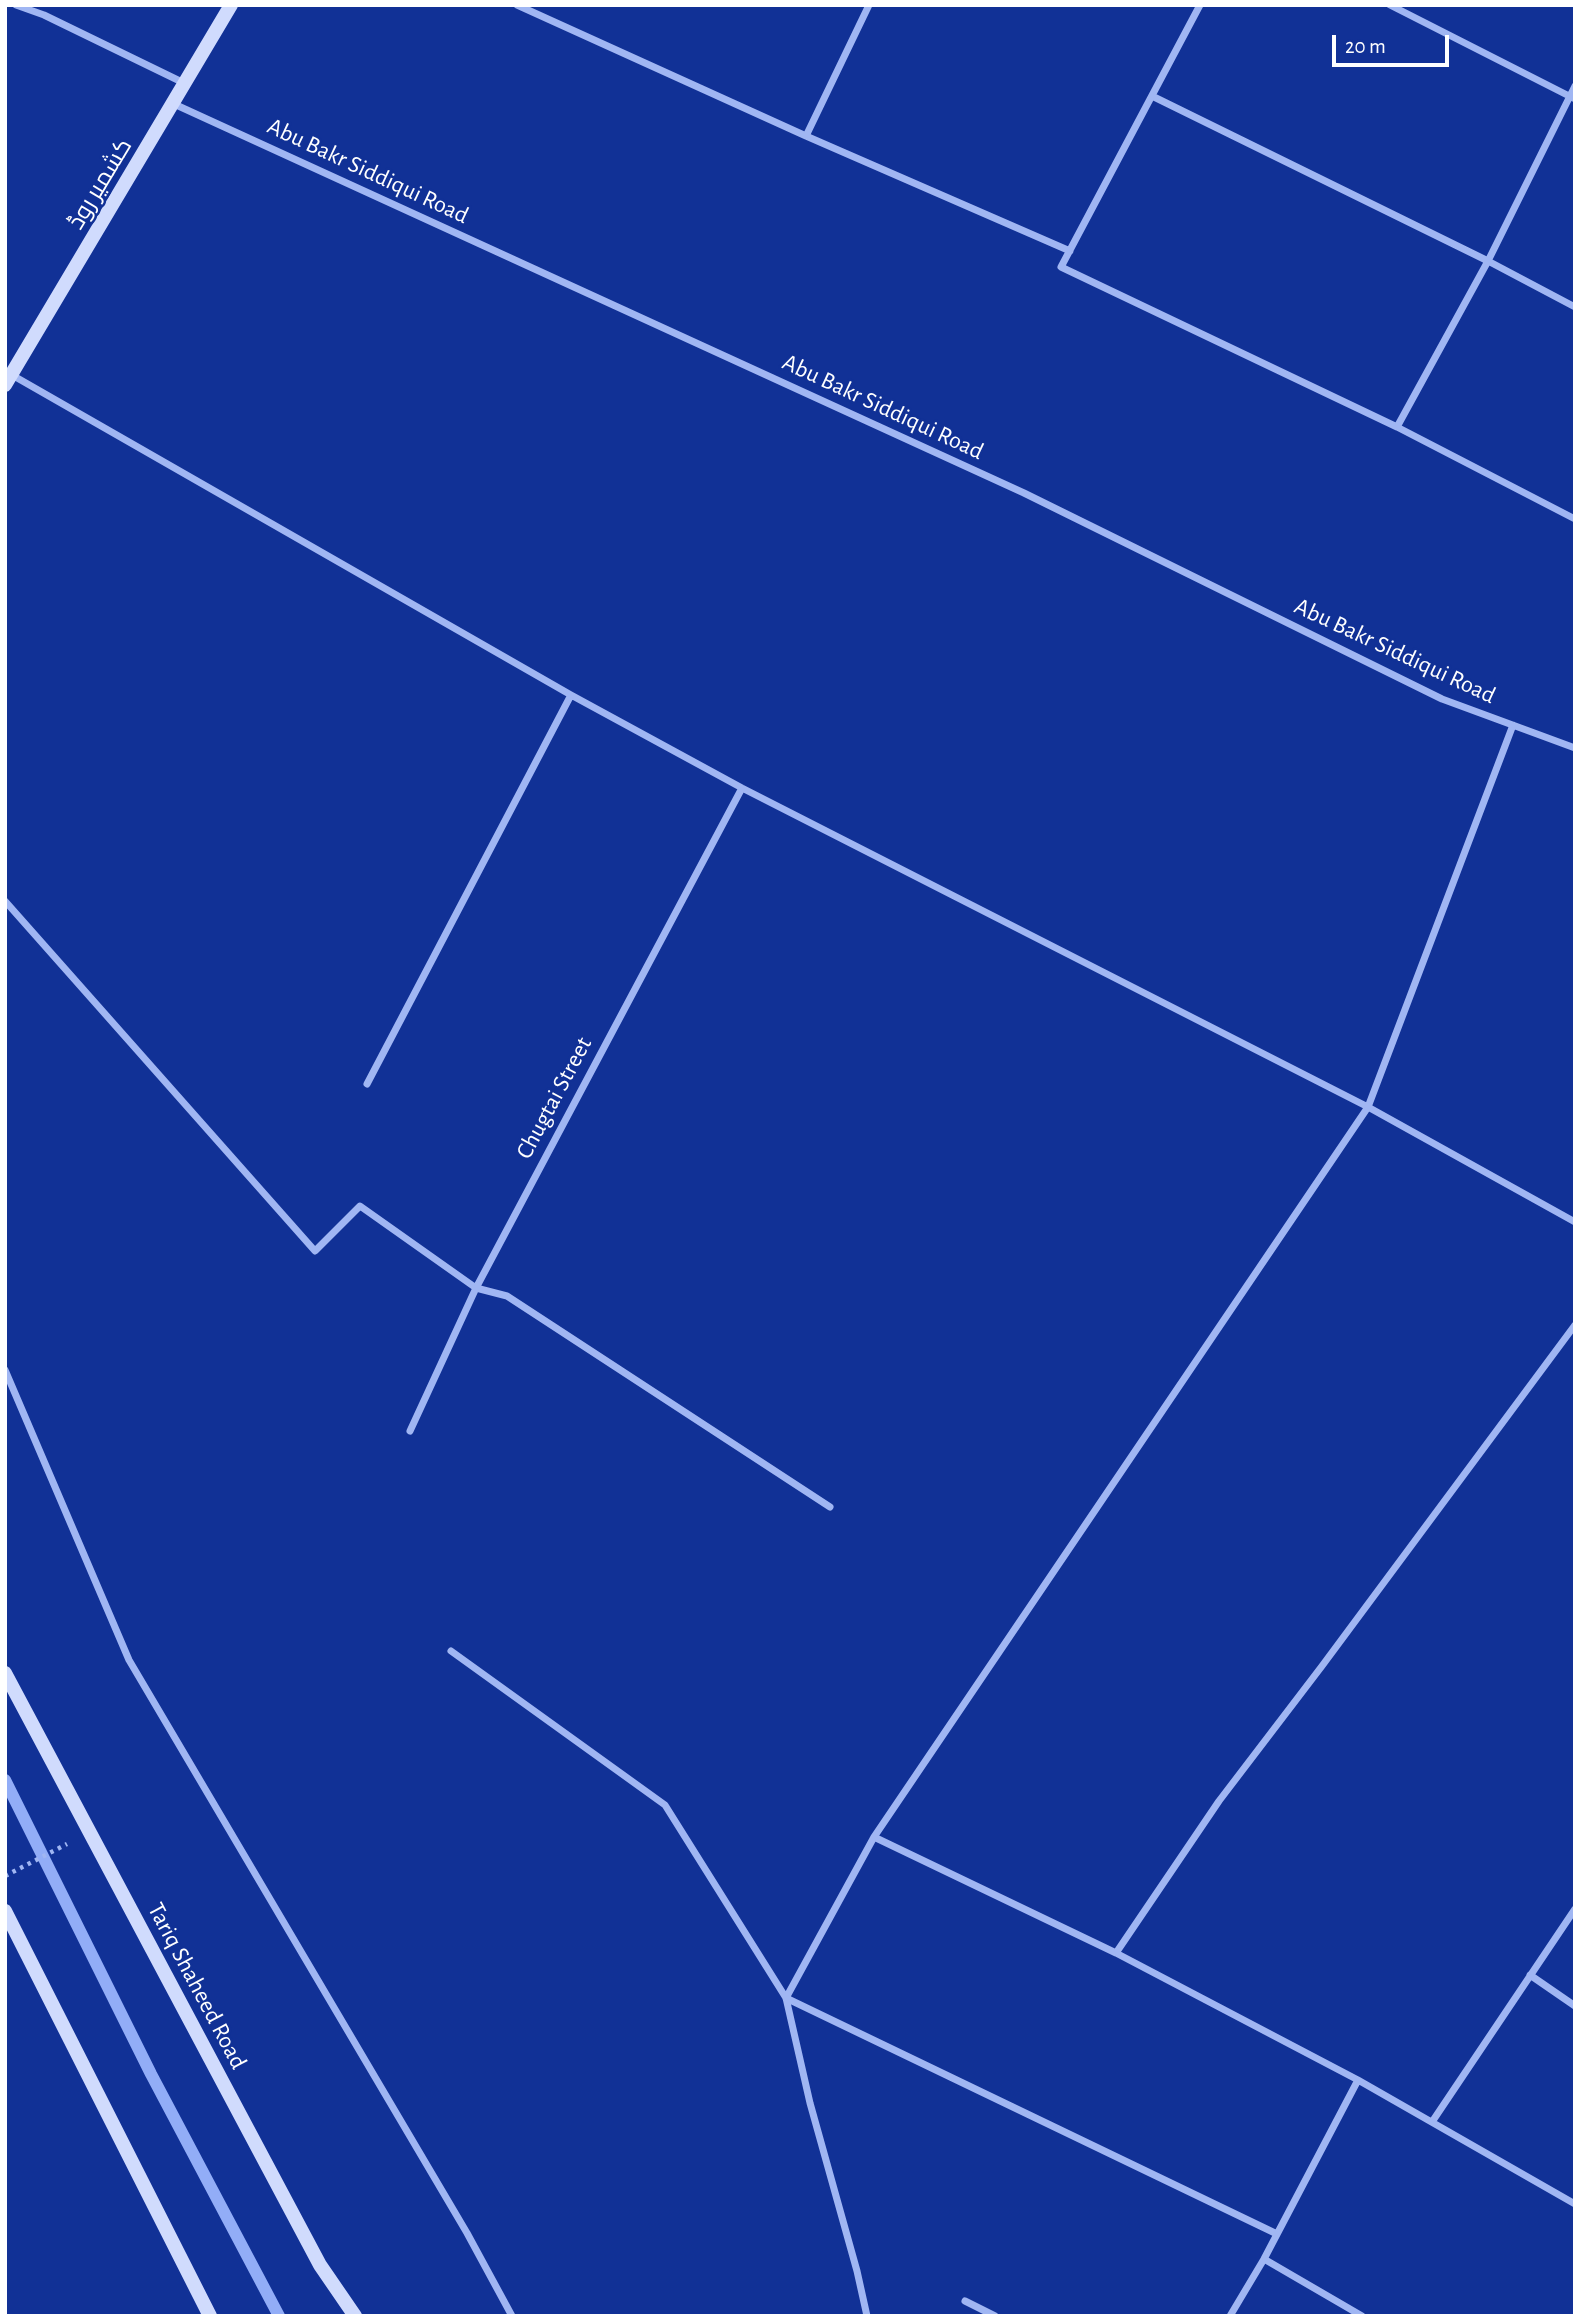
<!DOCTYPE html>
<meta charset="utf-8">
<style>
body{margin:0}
#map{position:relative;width:1580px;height:2321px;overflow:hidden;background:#113196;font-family:"Alegreya Sans",sans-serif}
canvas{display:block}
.frame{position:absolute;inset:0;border:7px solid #fff;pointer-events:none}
.scale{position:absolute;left:1332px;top:35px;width:117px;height:32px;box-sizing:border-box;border:4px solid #fff;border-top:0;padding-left:9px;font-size:21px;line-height:24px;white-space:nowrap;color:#fff;-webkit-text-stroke:5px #113196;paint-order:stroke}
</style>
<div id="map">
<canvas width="1580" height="2321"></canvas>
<div class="frame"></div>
<div class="scale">20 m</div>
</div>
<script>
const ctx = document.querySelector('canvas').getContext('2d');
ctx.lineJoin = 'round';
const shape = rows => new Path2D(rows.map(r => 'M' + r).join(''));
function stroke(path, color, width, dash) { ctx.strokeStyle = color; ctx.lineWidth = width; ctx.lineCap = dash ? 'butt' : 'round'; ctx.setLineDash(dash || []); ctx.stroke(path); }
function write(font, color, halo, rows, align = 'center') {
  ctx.font = font + ' "Alegreya Sans",Cairo,sans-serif'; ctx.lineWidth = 5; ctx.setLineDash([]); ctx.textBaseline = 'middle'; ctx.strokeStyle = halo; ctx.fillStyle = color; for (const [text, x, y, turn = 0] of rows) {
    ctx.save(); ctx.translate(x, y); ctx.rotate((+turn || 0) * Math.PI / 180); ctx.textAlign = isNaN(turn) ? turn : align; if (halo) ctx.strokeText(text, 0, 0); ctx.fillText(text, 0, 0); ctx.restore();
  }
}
stroke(shape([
 [5,1780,151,2074,279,2316]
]), '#92adf7', 12);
stroke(shape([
 [5,1876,67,1844]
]), '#a0b6f3', 4.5, [3.5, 5]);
stroke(shape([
 [16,5,44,15,186,84],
 [517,5,806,136],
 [869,5,806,136,1070,251],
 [1200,5,1061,267,1397,427],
 [1390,5,1575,99],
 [1575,86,1488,261,1397,427,1575,519],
 [1152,96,1488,261,1575,307],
 [174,104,1024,493,1442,699,1575,748],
 [12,375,571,695,742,788,1368,1107,1575,1222],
 [5,901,315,1251,360,1206,476,1288,507,1296,830,1507],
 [367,1084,571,695],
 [5,1370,129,1660,467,2233,512,2316],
 [410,1431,476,1288,742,788],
 [451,1651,665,1805,786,1998,810,2103,857,2271,867,2316],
 [874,1837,1116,1953,1219,1801,1322,1666,1575,1325],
 [1116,1953,1358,2080,1264,2259,1230,2316],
 [1530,1975,1575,2006],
 [1358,2080,1575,2204],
 [1432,2122,1575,1909],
 [1277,2234,786,1998,874,1837,1368,1107,1513,725],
 [1264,2259,1362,2316],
 [965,2301,995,2316]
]), '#a0b6f3', 7);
stroke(shape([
 [5,385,231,5],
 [5,1673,320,2265,355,2316],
 [5,1911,210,2316]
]), '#d0dbfd', 14);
write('24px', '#fff', '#113196', [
 ["Abu Bakr Siddiqui Road",368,171,25],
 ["کشمیر روڈ",100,184,-59],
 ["Abu Bakr Siddiqui Road",883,407,25],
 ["Abu Bakr Siddiqui Road",1395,651,25],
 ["Chugtai Street",554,1098,-62],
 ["Tariq Shaheed Road",197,1986,62]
]);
</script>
